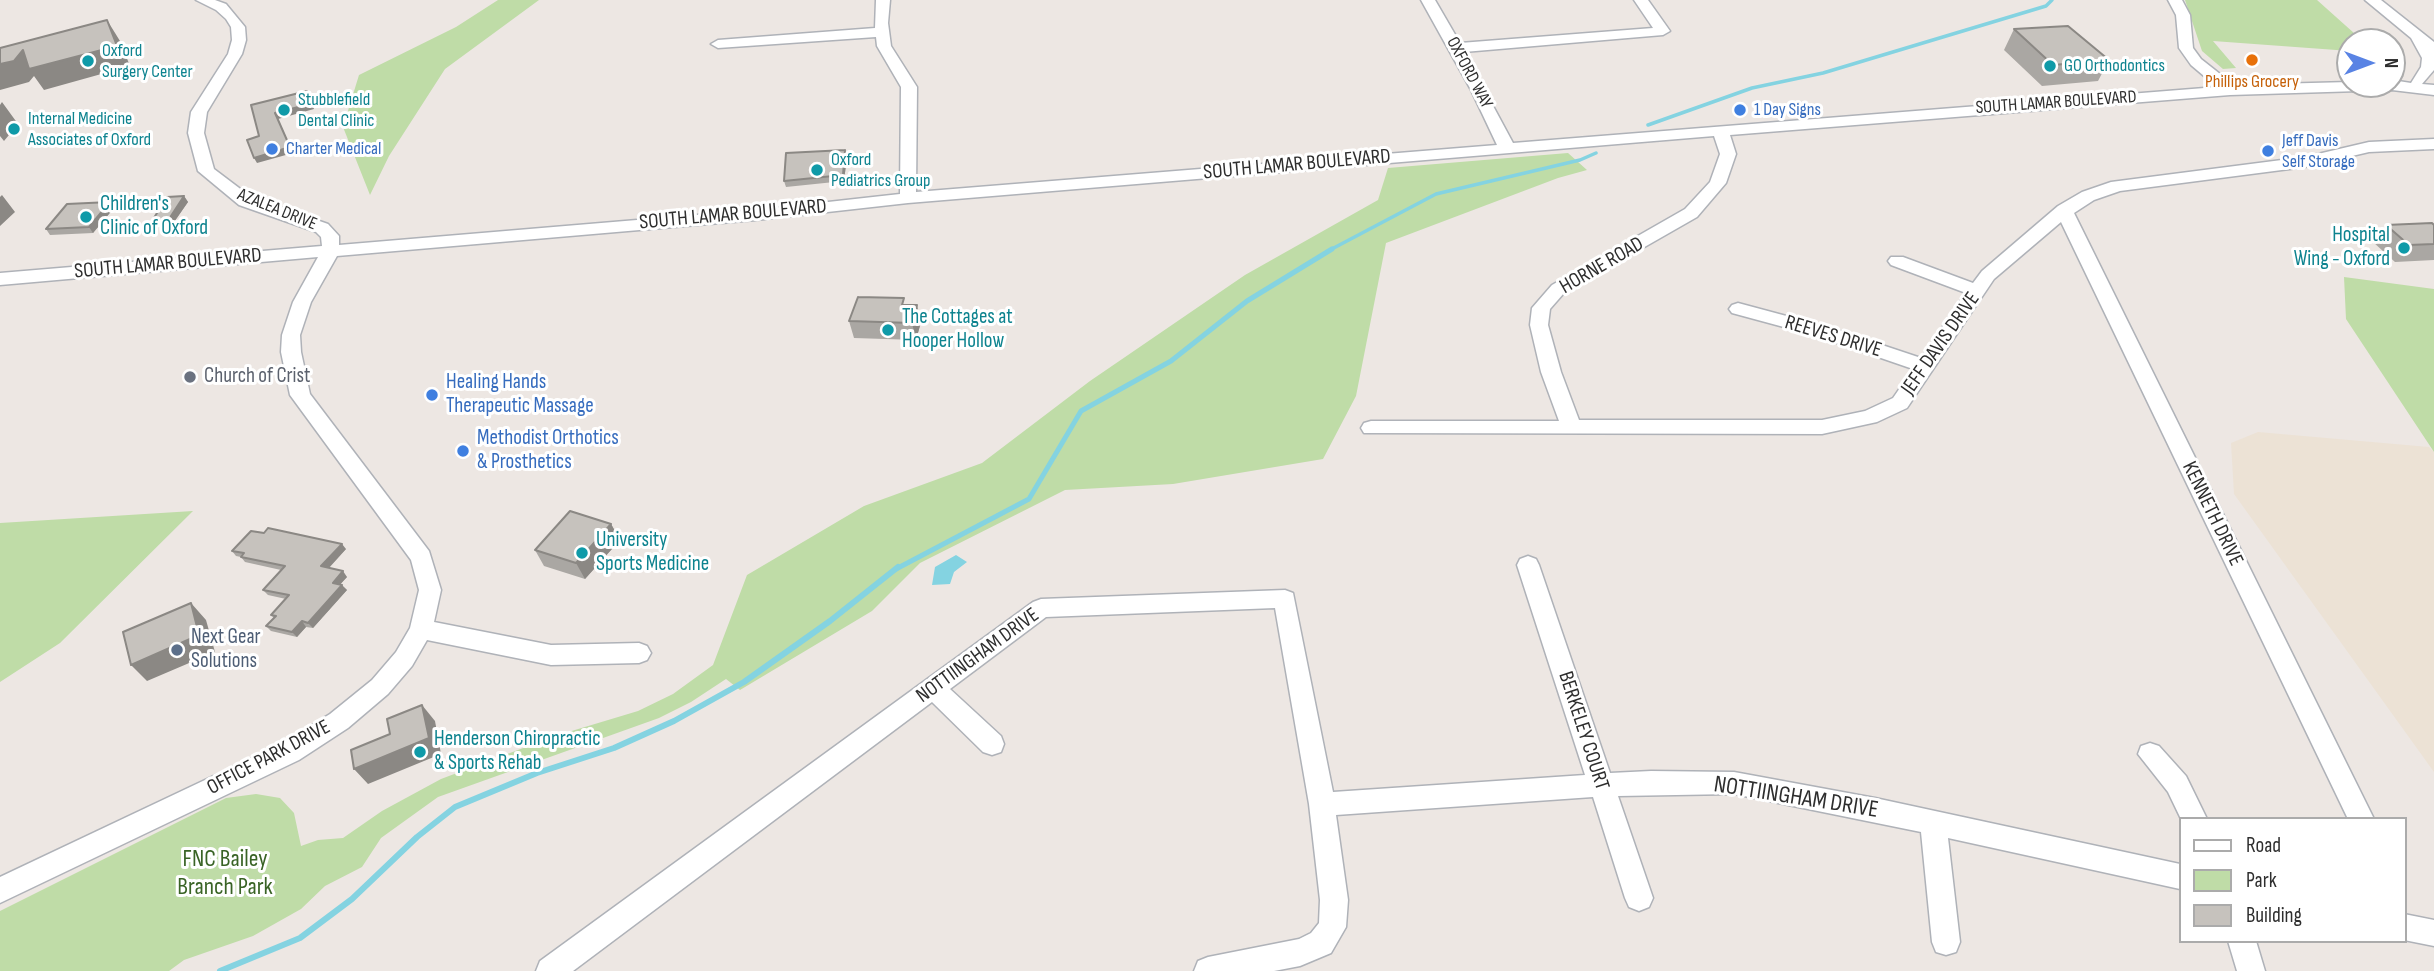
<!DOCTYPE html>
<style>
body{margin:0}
#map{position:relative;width:2434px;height:971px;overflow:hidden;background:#ede7e3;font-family:"Sofia Sans Condensed",sans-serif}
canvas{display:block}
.legend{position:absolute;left:2179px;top:817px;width:228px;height:126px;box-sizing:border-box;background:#fff;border:2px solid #ababab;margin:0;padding:9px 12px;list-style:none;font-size:21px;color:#2e2e2e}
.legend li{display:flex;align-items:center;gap:14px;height:35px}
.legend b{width:35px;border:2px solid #ababab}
.north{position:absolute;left:2336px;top:28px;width:70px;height:70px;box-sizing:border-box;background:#fff;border:2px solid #ababab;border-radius:50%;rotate:90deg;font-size:19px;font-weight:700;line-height:28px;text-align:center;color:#2e2e2e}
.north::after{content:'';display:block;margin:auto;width:24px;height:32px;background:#5983e4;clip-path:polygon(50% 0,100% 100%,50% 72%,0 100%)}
</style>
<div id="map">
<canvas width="2434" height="971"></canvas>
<ul class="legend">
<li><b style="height:9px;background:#fff"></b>Road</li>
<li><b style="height:19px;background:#bfdca7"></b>Park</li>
<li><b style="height:19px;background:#c6c2bd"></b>Building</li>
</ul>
<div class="north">N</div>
</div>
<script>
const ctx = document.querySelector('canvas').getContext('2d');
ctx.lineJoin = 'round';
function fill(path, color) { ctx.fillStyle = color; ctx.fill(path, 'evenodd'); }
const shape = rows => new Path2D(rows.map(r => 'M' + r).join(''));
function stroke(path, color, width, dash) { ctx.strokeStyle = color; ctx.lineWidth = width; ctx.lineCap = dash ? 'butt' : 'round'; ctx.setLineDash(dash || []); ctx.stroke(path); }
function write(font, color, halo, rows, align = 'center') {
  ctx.font = font + ' "Sofia Sans Condensed",sans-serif'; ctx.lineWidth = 6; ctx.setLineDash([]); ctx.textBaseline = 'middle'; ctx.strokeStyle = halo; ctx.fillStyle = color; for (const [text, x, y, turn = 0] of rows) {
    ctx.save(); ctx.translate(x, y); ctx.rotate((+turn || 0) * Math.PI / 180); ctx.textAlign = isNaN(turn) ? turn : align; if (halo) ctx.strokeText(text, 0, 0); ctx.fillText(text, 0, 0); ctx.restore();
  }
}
fill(shape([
 [2258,432,2429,447,2434,452,2434,772,2234,494,2231,443]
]), '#ece2d5');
fill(shape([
 [498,0,539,0,445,69,389,156,370,195,343,127,359,75,456,27],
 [2185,0,2317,0,2364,42,2350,42,2350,51,2213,41,2236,68,2223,69,2202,51],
 [1568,153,1587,170,1558,178,1386,243,1356,396,1323,459,1173,484,1065,490,920,563,872,611,740,690,726,679,691,702,659,718,438,797,381,838,362,867,325,886,301,909,253,936,184,960,169,971,0,971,0,911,226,798,256,794,280,798,294,813,301,846,318,840,343,838,382,811,441,779,555,736,638,711,673,694,713,665,747,575,864,506,982,463,1090,381,1245,275,1378,200,1388,168],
 [2344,277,2434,289,2434,452,2346,319],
 [193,511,60,643,0,682,0,523]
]), '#bfdca7');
fill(shape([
 [956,555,967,562,954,572,950,584,932,585,935,567]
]), '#84d3e1');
stroke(shape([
 [1648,125,1752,88,1823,73,2046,6,2052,0],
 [1328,251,1436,194,1580,160,1596,153]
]), '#84d3e1', 3.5);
stroke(shape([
 [896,569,1029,499,1081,411,1171,361,1247,301,1332,249]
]), '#84d3e1', 5);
stroke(shape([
 [220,971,300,938,352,899,417,837,455,807,537,773,614,748,674,721,744,682,830,621,898,567]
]), '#84d3e1', 6);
const minor = shape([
 [196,0,215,0,226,4,245,27,246,40,242,54,207,112,204,133,214,169,251,197,328,224,339,236,339,245,756,210,900,194,901,87,877,46,876,37,718,48,711,44,718,40,875,28,876,0,890,0,888,23,891,46,917,87,916,192,1497,145,1471,90,1421,0,1435,0,1460,43,1653,28,1634,0,1648,0,1670,31,1663,35,1464,52,1513,143,2217,87,2191,65,2179,48,2176,15,2168,0,2182,0,2190,15,2193,48,2201,59,2234,85,2350,82,2350,84,2392,84,2392,80,2411,83,2421,67,2422,58,2411,38,2365,0,2381,0,2434,42,2434,70,2422,84,2434,85,2434,95,2392,90,2230,95,1730,135,1736,154,1726,183,1697,217,1564,293,1550,309,1548,325,1561,372,1579,420,1822,420,1865,411,1893,398,1913,369,1817,336,1732,313,1729,309,1732,305,1738,303,1831,328,1921,358,1966,293,1891,265,1888,261,1891,257,1903,257,1973,283,1982,271,2058,206,2082,192,2111,182,2305,157,2369,142,2434,139,2434,149,2369,152,2305,167,2120,191,2094,200,2074,213,2374,819,2348,819,2061,222,1994,279,1907,408,1877,422,1822,434,1364,433,1361,428,1364,423,1371,421,1559,421,1541,372,1530,325,1532,308,1552,285,1685,209,1710,182,1720,154,1714,136,908,203,756,220,337,256,311,302,300,335,301,352,310,394,429,551,441,590,434,622,551,645,639,643,647,646,651,653,647,660,639,663,551,665,427,640,412,666,388,694,348,728,299,760,0,903,0,877,281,744,330,714,372,680,396,652,410,628,419,590,411,560,290,395,281,352,282,335,293,302,318,257,0,285,0,273,322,246,321,237,316,232,239,205,198,171,188,133,191,112,228,54,232,40,231,27,226,19,216,10,196,0],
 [1528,556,1536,559,1539,565,1610,773,1651,771,1734,772,1875,798,2180,864,2180,889,1948,838,1960,942,1956,952,1946,955,1936,952,1932,942,1921,832,1734,794,1618,796,1653,898,1649,907,1639,911,1629,907,1625,898,1593,797,1336,815,1348,900,1346,927,1331,953,1300,966,1274,971,1194,971,1198,961,1208,957,1299,939,1311,933,1319,923,1320,900,1309,804,1275,608,1046,617,950,689,1001,736,1004,744,1001,752,992,755,983,752,932,702,573,971,536,971,540,961,1033,602,1041,599,1285,590,1293,593,1333,792,1585,775,1517,565,1520,559,1528,556],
 [2150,743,2159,746,2186,776,2207,819,2181,819,2168,792,2138,754,2141,746,2150,743],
 [2404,914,2434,920,2434,946,2404,940,2404,914],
 [2228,941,2256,941,2265,971,2237,971,2228,941]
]);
stroke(minor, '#afb2b8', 3);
fill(minor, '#fff');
fill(shape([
 [2014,29,2109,60,2098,81,2042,86,2004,50],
 [847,156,844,181,786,187,784,181],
 [184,196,188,202,172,225,156,226,152,221],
 [114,208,93,233,50,235,46,229],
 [2386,225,2434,225,2434,260,2395,262,2373,242],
 [849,321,921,322,916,340,854,338],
 [611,524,620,540,585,579,544,566,535,550],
 [346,549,329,568,347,577,340,584,347,590,313,628,306,627,297,637,271,631,266,626,274,618,271,615,286,599,268,595,263,590,281,570,245,562,241,557,236,556,232,551]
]), '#aaa7a3');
fill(shape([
 [107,20,120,41,130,66,44,90,34,76,29,82,0,90,0,64,23,50],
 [307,91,310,96,314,109,278,119,293,153,257,163,254,158,275,113],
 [2,102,18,124,4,141,0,136,0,105],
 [845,150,847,156,844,181,843,175],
 [2,195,15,212,0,226,0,197],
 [184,196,188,202,172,225,169,219],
 [110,202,114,208,93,233,89,227],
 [917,305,921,322,916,340,912,323],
 [611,524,620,540,585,579,576,563],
 [342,544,346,549,325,572,321,566],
 [343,571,347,577,337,588,333,583],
 [342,585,347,590,313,628,308,623],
 [191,603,206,620,215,652,147,681,131,665],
 [302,621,306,627,297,637,292,632],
 [422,705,435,721,441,754,368,784,354,769]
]), '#8b8884');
const building = shape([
 [107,20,117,46,29,69,23,50,14,61,0,64,0,48,107,20],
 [2068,26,2109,60,2053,65,2014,29,2068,26],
 [307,91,310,104,275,113,290,147,254,158,247,140,259,136,251,105,307,91],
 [845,150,843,175,784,181,786,153,845,150],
 [184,196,169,219,152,221,167,197,184,196],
 [110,202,89,227,46,229,67,204,110,202],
 [2432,223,2434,225,2434,244,2409,245,2386,225,2432,223],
 [858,297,904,298,902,305,917,305,912,323,849,321,858,297],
 [570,511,611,524,576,563,535,550,570,511],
 [268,528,342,544,321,566,343,571,333,583,342,585,308,623,302,621,292,632,266,626,276,616,271,615,289,595,263,590,285,566,241,557,244,553,232,551,251,531,264,533,268,528],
 [191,603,199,635,131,665,123,632,191,603],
 [422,705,429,738,354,769,351,750,390,734,387,719,422,705]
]);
fill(building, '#c6c2bd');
stroke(building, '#8b8884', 2);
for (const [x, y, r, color] of [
 [2252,60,7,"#e8710a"],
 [88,61,7,"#0f9aa8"],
 [2050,66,7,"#0f9aa8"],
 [284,110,7,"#0f9aa8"],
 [1740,110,7,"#3f7fe0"],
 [14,129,7,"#0f9aa8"],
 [272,149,7,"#3f7fe0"],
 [2268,151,7,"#3f7fe0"],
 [817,170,7,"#0f9aa8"],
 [86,217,7,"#0f9aa8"],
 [2404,248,7,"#0f9aa8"],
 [888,330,7,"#0f9aa8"],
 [190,377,7,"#6b7280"],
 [432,395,7,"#3f7fe0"],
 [463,451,7,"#3f7fe0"],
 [582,553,7,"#0f9aa8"],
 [177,650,7,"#5c6f8a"],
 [420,752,7,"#0f9aa8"]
]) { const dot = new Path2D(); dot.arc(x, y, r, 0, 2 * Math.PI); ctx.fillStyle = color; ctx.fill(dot); stroke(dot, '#fff', 2.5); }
write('18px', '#0d838f', '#fff', [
 ["Oxford",102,51],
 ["Surgery Center",102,72],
 ["GO Orthodontics",2064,66],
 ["Stubblefield",298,100],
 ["Dental Clinic",298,121],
 ["Internal Medicine",28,119],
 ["Associates of Oxford",28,140],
 ["Oxford",831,160],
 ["Pediatrics Group",831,181]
], 'left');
write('18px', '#2e2e2e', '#fff', [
 ["OXFORD WAY",1469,73,62],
 ["SOUTH LAMAR BOULEVARD",2056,103,-4],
 ["AZALEA DRIVE",277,210,22]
]);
write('18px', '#c56008', '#fff', [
 ["Phillips Grocery",2252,82]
]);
write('18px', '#366cbe', '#fff', [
 ["1 Day Signs",1754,110],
 ["Jeff Davis",2282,141],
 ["Self Storage",2282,162],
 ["Charter Medical",286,149]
], 'left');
write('21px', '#2e2e2e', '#fff', [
 ["SOUTH LAMAR BOULEVARD",1297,165,-5],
 ["SOUTH LAMAR BOULEVARD",733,215,-5],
 ["SOUTH LAMAR BOULEVARD",168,264,-5],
 ["HORNE ROAD",1602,266,-30],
 ["REEVES DRIVE",1833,337,17],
 ["JEFF DAVIS DRIVE",1941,344,-55],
 ["KENNETH DRIVE",2212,514,64],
 ["NOTTIINGHAM DRIVE",978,656,-36],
 ["BERKELEY COURT",1583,731,72],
 ["OFFICE PARK DRIVE",269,758,-28]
]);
write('21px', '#0d838f', '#fff', [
 ["Children's",100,205],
 ["Clinic of Oxford",100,229],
 ["Hospital",2390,236,"right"],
 ["Wing - Oxford",2390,260,"right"],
 ["The Cottages at",902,318],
 ["Hooper Hollow",902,342],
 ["University",596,541],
 ["Sports Medicine",596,565],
 ["Henderson Chiropractic",434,740],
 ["& Sports Rehab",434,764]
], 'left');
write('21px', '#5b616d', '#fff', [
 ["Church of Crist",204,377]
], 'left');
write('21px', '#366cbe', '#fff', [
 ["Healing Hands",446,383],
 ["Therapeutic Massage",446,407],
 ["Methodist Orthotics",477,439],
 ["& Prosthetics",477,463]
], 'left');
write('21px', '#4e5e75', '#fff', [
 ["Next Gear",191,638],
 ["Solutions",191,662]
], 'left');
write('24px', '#2e2e2e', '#fff', [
 ["NOTTIINGHAM DRIVE",1796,798,9]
]);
write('24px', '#396325', '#fff', [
 ["FNC Bailey",225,860],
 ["Branch Park",225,888]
]);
</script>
